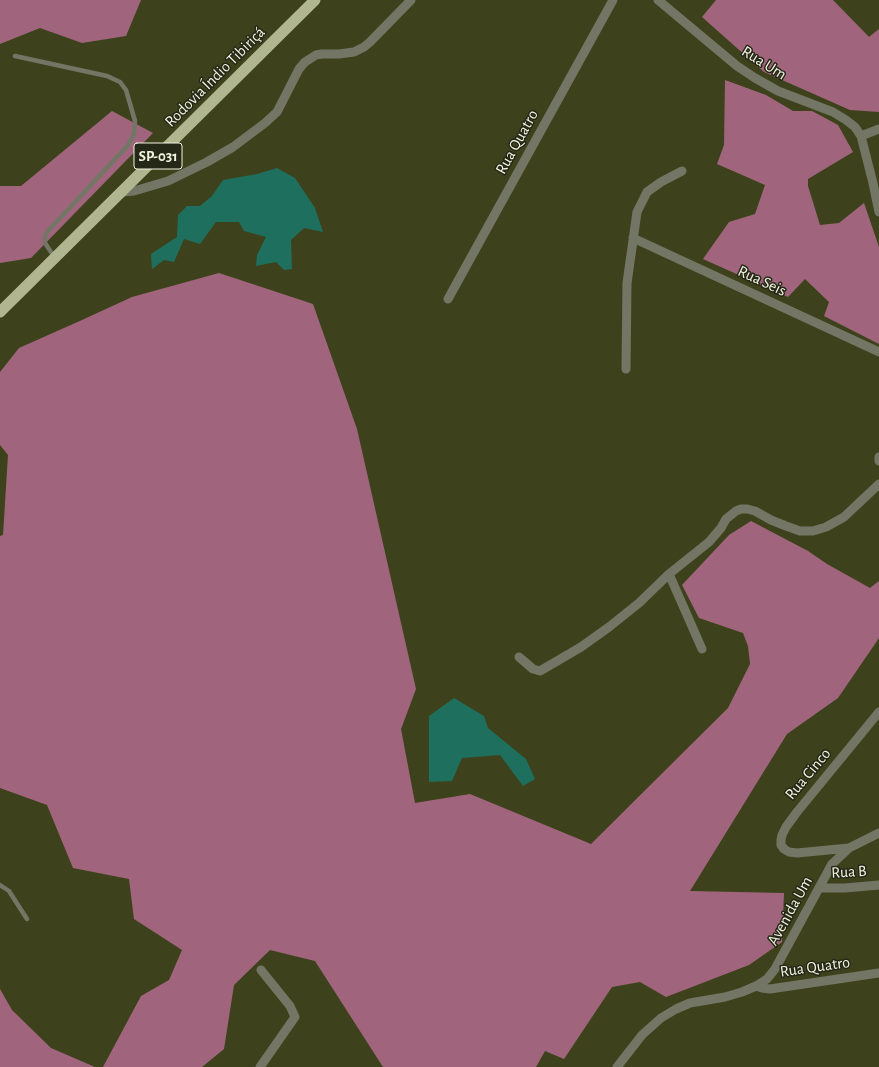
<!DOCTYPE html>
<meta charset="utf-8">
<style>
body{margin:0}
canvas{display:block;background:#3e421c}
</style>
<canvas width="879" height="1067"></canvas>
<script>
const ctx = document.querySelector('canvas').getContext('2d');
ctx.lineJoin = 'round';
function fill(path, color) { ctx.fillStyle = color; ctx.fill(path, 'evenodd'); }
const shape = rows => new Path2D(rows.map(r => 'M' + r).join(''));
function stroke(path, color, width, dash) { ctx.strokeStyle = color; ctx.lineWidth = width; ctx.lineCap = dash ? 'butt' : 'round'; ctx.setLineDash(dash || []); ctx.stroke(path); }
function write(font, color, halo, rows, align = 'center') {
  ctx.font = font + ' "Alegreya Sans",sans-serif'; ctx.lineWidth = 3; ctx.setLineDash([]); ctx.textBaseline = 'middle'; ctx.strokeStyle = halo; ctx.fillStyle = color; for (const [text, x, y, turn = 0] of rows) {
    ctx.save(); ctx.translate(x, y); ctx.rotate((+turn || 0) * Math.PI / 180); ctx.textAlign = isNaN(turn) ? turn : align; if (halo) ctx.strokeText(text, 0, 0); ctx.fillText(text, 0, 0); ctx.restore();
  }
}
fill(shape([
 [0,0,141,0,126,36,82,43,40,28,0,44],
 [716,0,833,0,869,37,879,29,879,112,850,110,764,72,702,17],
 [725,80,766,95,793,111,812,111,838,125,853,152,808,179,808,186,820,225,839,223,864,203,879,247,879,344,824,316,829,302,805,279,788,297,703,259,729,222,755,214,765,185,717,164,724,145],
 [112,111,153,133,31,258,0,263,0,186,21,186],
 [219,273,313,304,357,429,416,689,401,729,415,803,470,794,591,844,728,708,750,664,748,646,743,633,699,618,682,585,729,535,751,521,808,551,827,564,870,588,879,581,879,638,838,698,787,734,690,891,784,893,782,942,749,965,666,997,640,982,612,987,564,1059,545,1051,536,1067,383,1067,315,961,270,950,234,985,224,1049,202,1067,103,1067,141,996,169,980,182,950,134,919,129,879,73,868,47,805,0,788,0,536,3,535,8,455,0,445,0,372,19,348,82,320,132,297],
 [0,989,12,1010,51,1048,95,1067,0,1067]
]), '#a0657d');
fill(shape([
 [277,168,295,178,315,208,323,232,304,228,291,240,292,269,284,270,276,262,256,266,257,255,266,237,244,231,239,222,216,222,200,244,184,239,174,262,164,260,152,269,151,254,177,237,178,215,187,206,200,206,212,196,223,180,257,174],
 [454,698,484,716,488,728,526,759,535,779,523,786,500,755,462,758,452,781,429,782,429,716]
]), '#1e6f5d');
stroke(shape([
 [15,56,107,76,120,82,126,90,135,121,134,134,128,145,49,230,45,236,45,243,55,258],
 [0,885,9,891,27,919]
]), '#737665', 4.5);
stroke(shape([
 [658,0,737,66,755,78,778,91,833,112,846,120,855,127,861,136,873,183,879,212],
 [861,136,879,129],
 [122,192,134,191,168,181,207,162,233,147,265,123,277,112,299,69,305,62,316,55,322,54,339,54,354,52,364,47,370,42,411,0],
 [633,238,879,352],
 [448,299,613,0],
 [626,369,627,283,637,212,647,192,661,182,682,171],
 [879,457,879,461],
 [669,574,702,649],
 [519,657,533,669,540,671,581,647,609,627,639,603,669,574,709,542,721,528,726,519,736,511,741,509,747,509,755,511,771,520,786,526,800,531,813,531,826,527,844,517,879,484],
 [879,712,797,812,786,827,782,835,781,840,781,845,784,849,789,852,797,853,849,848,879,833],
 [820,888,845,888,879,885],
 [756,986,762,988,770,989,879,973],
 [260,1067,295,1017,290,1006,261,970],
 [617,1067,642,1035,661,1018,676,1009,690,1003,725,997,742,992,756,986,767,979,775,969,832,864,849,848]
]), '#737665', 9);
stroke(shape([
 [0,312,315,0]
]), '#b0b68f', 11);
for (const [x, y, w] of [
 [158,156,48]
]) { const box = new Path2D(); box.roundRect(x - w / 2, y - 13, w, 26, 3); ctx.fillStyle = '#252717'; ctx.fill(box); stroke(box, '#f1f5df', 1); }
write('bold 15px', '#f1f5df', null, [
 ["SP-031",158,156]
]);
write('16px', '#f1f5df', '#252717', [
 ["Rua Um",764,63,32],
 ["Rodovia Índio Tibiriçá",215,77,-45],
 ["Rua Quatro",517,142,-61],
 ["Rua Seis",762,281,25],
 ["Rua Cinco",808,774,-50],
 ["Rua B",849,872,-3],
 ["Avenida Um",790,911,-61],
 ["Rua Quatro",815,967,-8]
]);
</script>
